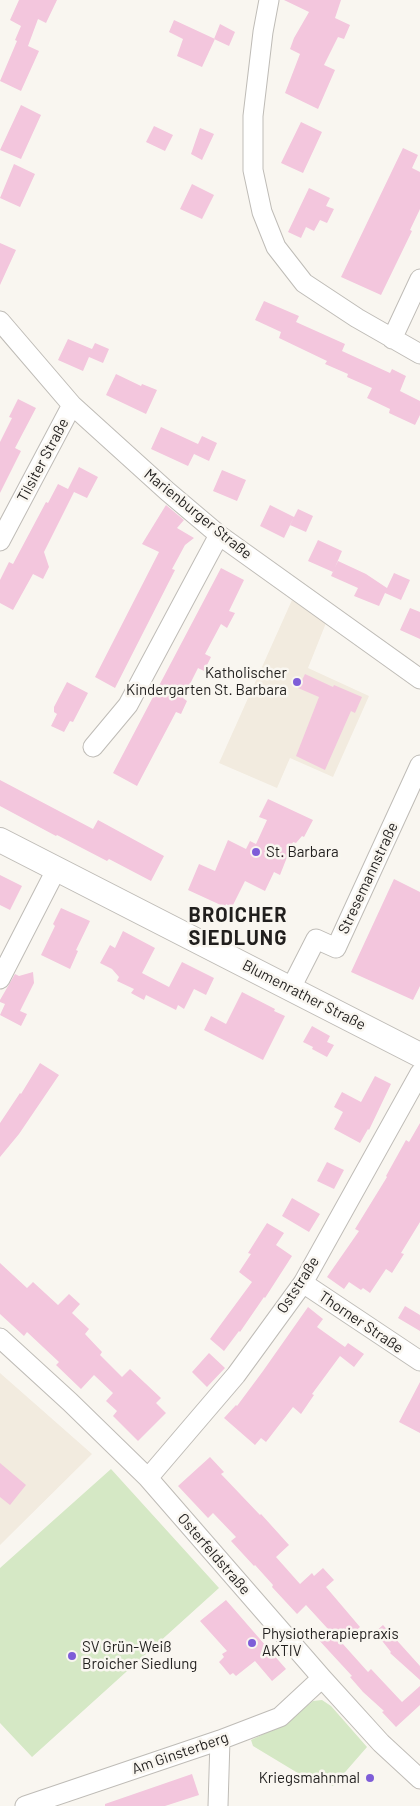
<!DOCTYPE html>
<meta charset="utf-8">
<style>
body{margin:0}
canvas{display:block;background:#f9f6f0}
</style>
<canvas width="420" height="1806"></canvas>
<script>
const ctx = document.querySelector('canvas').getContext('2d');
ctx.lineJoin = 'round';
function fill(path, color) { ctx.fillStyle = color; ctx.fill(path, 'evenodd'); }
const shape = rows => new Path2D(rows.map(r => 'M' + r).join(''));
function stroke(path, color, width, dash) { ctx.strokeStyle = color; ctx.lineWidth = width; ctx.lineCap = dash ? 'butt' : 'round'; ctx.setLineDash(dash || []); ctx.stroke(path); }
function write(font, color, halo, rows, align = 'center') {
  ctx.font = font + ' Barlow,sans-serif'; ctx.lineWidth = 5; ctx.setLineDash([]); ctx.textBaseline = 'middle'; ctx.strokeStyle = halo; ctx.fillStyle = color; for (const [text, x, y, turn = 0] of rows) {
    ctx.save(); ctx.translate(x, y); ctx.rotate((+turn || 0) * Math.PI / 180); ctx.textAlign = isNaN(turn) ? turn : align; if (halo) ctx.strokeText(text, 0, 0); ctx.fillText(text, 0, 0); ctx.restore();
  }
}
fill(shape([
 [292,600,326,623,308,668,369,696,333,777,290,758,277,788,219,763],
 [0,1373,92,1454,0,1545]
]), '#f2ebdf');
fill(shape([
 [111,1469,219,1588,32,1757,0,1723,0,1568],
 [322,1700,331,1706,367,1747,333,1786,314,1778,311,1781,253,1746,251,1740,285,1724,313,1701]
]), '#d5e8c5');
fill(shape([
 [19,0,57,0,46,23,38,19,28,46,39,51,21,91,0,81,17,41,15,40,21,26,10,20],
 [284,0,341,0,335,18,350,25,344,39,338,37,324,65,335,70,318,109,285,93,300,54,290,49,294,38,309,12],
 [174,20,215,39,202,67,177,56,183,39,169,32],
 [220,24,235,32,229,46,214,39],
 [21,105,41,115,21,159,0,150],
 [301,122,322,132,303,173,281,163],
 [154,126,173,135,165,151,146,142],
 [200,128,214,134,202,160,191,154],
 [403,148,418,155,412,168,420,172,420,209,410,230,412,231,381,295,341,277],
 [14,164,35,174,20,207,0,198],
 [192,184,214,195,202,219,180,209],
 [309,188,330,198,326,206,334,209,327,223,320,220,314,231,306,227,301,238,288,232],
 [0,243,16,250,0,285],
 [264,301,299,316,296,322,345,344,342,351,390,373,392,369,406,376,400,391,420,401,420,415,415,425,389,413,390,409,367,398,372,388,347,377,348,374,325,364,327,361,279,338,281,332,255,320],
 [68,339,92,349,95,343,109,349,103,363,89,357,83,371,58,360],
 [116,374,141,386,142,384,157,390,146,414,106,395],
 [18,399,36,408,15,448,21,451,0,493,0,442,12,418,9,417],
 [161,427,198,444,202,436,217,443,209,461,194,454,188,466,151,449],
 [79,467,98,477,87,498,74,492,44,552,49,567,43,579,33,574,13,610,0,603,0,580,9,562,13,564,46,502,48,503,58,484,68,489],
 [222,470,246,480,237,501,213,491],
 [166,505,184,520,177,528,194,538,185,545,172,569,175,570,115,688,95,677,159,552,142,544],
 [270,505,294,517,298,509,313,516,306,532,290,525,294,517,284,538,260,526],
 [318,540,342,551,333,572,308,561],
 [338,561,366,574,387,588,394,573,410,580,401,600,385,593,379,606,354,596,358,588,331,576],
 [221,568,244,580,229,611,235,613,227,628,221,624,205,654,211,657,204,671,198,668,183,698,187,701,181,714,176,712,137,786,113,773],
 [410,608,420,612,420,639,400,630],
 [305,674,333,687,334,685,362,697,355,713,351,711,325,770,296,756,319,697,298,688],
 [67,682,88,693,73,722,70,721,64,732,51,726,57,714,54,712,54,707],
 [0,780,93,829,98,820,164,856,151,881,109,859,107,861,57,835,56,836,0,806],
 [268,799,313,820,304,837,302,836,296,843,293,842,280,875,274,872,265,891,245,881,232,907,226,904,225,907,188,890,199,864,215,871,228,840,246,849,250,841,256,844,267,820,259,817],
 [0,875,22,886,10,910,0,905],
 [394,879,420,892,420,986,413,1000,351,972],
 [61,908,90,921,76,950,78,951,70,969,41,955,55,926,53,924],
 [123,931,155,948,142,973,169,987,182,962,214,978,206,995,194,989,184,1009,178,1005,176,1010,146,995,144,1000,131,993,134,989,117,981,119,977,112,969,100,963,110,945,115,948],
 [33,972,34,983,20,1011,27,1014,21,1026,0,1015,5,1004,0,1002,0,1000,15,974,19,976],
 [242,992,275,1009,274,1011,285,1016,263,1060,204,1030,211,1016,226,1024],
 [312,1026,330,1036,327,1042,334,1045,327,1057,312,1049,313,1047,303,1042],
 [40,1063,59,1075,19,1134,0,1157,0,1123,20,1093,21,1094],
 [375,1076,391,1084,369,1130,368,1129,360,1143,334,1129,343,1112,334,1107,342,1092,361,1102],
 [420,1123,420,1222,401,1253,404,1254,392,1273,386,1269,370,1293,363,1288,361,1290,349,1282,344,1289,327,1277,359,1231,355,1229,387,1177,386,1176,406,1140,409,1142],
 [327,1162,344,1170,334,1189,317,1181],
 [292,1198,320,1214,309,1232,282,1216],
 [267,1223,284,1233,276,1245,292,1256,265,1298,264,1297,240,1332,239,1331,224,1351,210,1339,252,1282,239,1272,251,1254,248,1253],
 [0,1263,27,1288,33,1282,58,1305,69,1294,80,1304,72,1313,89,1329,85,1334,102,1352,100,1355,122,1377,130,1369,161,1398,156,1403,166,1413,138,1441,113,1416,117,1411,106,1401,113,1393,94,1375,81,1389,56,1365,59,1362,27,1332,24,1336,0,1314],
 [405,1306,420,1315,420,1331,398,1318],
 [308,1307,323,1319,317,1327,345,1347,348,1343,364,1354,354,1367,340,1356,312,1394,314,1395,301,1414,293,1407,266,1442,261,1438,255,1445,224,1418,236,1405,237,1406,263,1371],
 [209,1353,225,1368,207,1387,192,1372],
 [420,1382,420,1433,399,1422],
 [210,1457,224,1472,221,1474,260,1515,261,1514,289,1545,276,1557,300,1584,312,1573,314,1576,323,1568,334,1580,326,1587,360,1627,342,1643,368,1672,371,1669,402,1702,420,1686,420,1705,396,1727,382,1712,384,1711,363,1692,350,1677,352,1676,317,1638,328,1629,306,1605,297,1614,272,1587,273,1585,255,1565,254,1566,231,1541,236,1537,213,1513,208,1518,178,1486],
 [0,1463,26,1485,10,1505,0,1497],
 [226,1600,286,1669,272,1681,255,1661,236,1676,233,1673,230,1675,219,1662,224,1657,222,1654,227,1651,200,1621],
 [383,1625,420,1666,420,1680,390,1653,391,1652,375,1632],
 [192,1774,199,1795,165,1806,105,1806,105,1804]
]), '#f3c6dd');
const minor = shape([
 [269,0,263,32,253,116,253,170,262,212,276,247,304,283,357,318,420,354],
 [0,321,72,405,167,491,219,535,420,679],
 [392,339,420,279],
 [0,541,72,405],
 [93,747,128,705,219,535],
 [0,979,56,870],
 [291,988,316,939,336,948,420,765],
 [303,1283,420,1361],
 [0,1338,70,1402,148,1478,322,1678,381,1743,420,1779],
 [148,1478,236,1375,303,1283,420,1073],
 [25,1806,220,1740,280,1717,322,1678],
 [218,1806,220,1740]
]);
const tertiary = shape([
 [0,840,420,1055]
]);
stroke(minor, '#bfbcb7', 21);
stroke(tertiary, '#bfbcb7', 26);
stroke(minor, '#fff', 19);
stroke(tertiary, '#fff', 24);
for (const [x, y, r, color] of [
 [297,682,5,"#7e5dd8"],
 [256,852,5,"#7e5dd8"],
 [252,1643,5,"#7e5dd8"],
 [72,1656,5,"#7e5dd8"],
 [370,1778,5,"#7e5dd8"]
]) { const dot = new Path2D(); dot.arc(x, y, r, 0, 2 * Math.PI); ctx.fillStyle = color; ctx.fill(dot); stroke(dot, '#f9f6f0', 2); }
write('15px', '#211f1e', '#f9f6f0', [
 ["Tilsiter Straße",43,460,-62],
 ["Marienburger Straße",198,514,39],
 ["Stresemannstraße",368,878,-65],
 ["Blumenrather Straße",304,995,27],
 ["Oststraße",298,1285,-57],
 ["Thorner Straße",361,1322,34],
 ["Osterfeldstraße",214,1554,49],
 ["Am Ginsterberg",180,1753,-19]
]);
write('15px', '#211f1e', '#f9f6f0', [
 ["Katholischer",287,673,"right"],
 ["Kindergarten St. Barbara",287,690,"right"],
 ["St. Barbara",266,852],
 ["Physiotherapiepraxis",262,1634],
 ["AKTIV",262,1651],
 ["SV Grün-Weiß",82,1647],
 ["Broicher Siedlung",82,1664],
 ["Kriegsmahnmal",360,1778,"right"]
], 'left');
ctx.letterSpacing = '1px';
write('bold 20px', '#211f1e', '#f9f6f0', [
 ["BROICHER",238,915],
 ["SIEDLUNG",238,938]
]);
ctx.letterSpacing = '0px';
</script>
